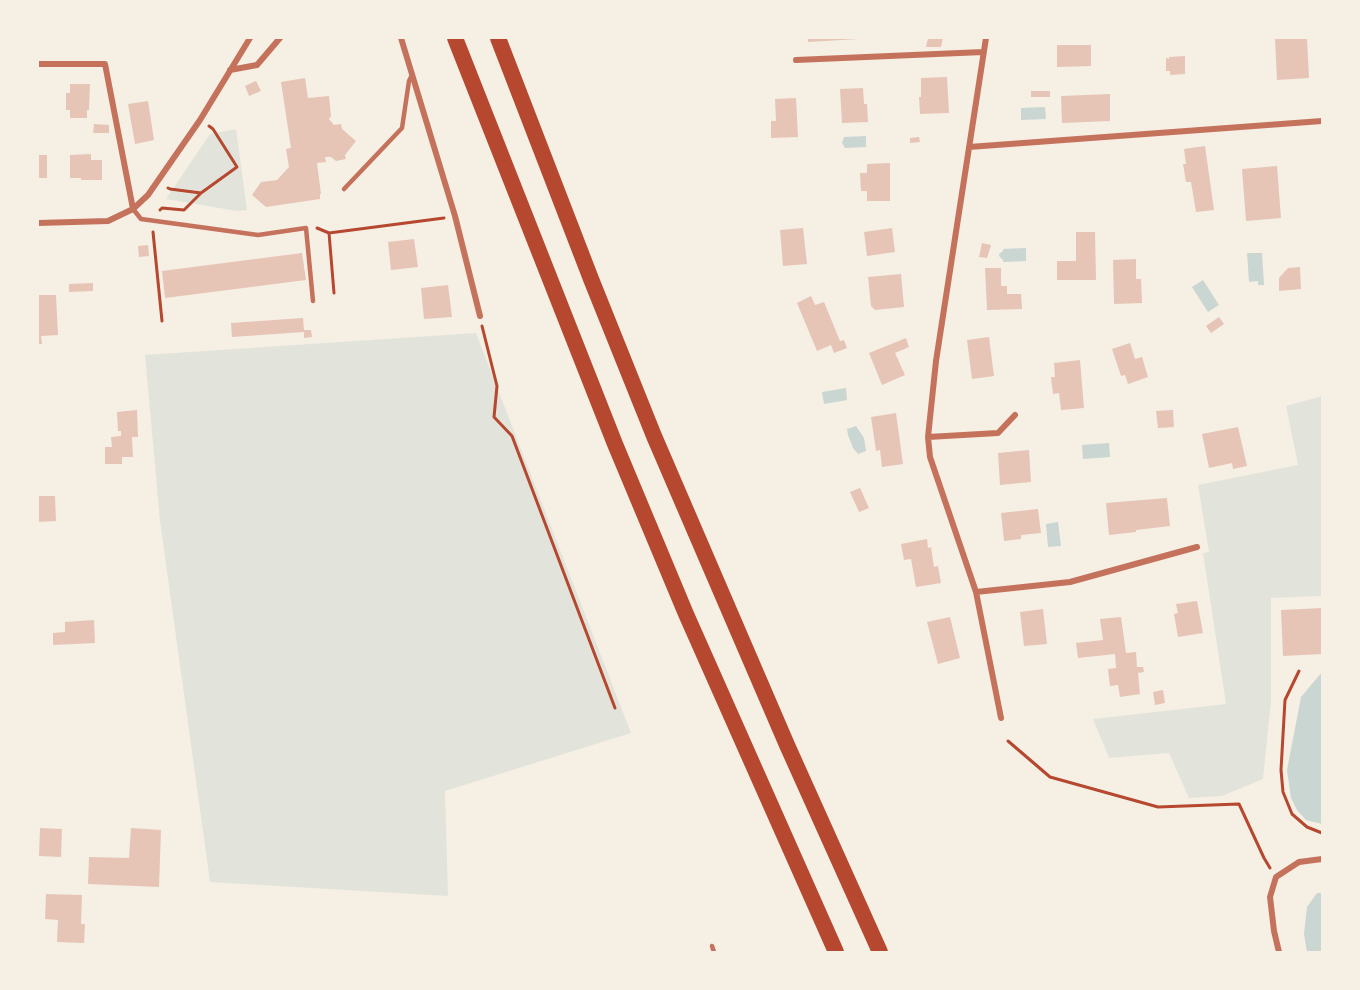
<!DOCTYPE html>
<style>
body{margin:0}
#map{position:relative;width:1360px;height:990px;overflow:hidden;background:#f6efe4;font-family:"Zilla Slab",serif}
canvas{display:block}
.frame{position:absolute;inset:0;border:39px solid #f6efe4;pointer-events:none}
</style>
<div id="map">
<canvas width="1360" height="990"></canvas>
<div class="frame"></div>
</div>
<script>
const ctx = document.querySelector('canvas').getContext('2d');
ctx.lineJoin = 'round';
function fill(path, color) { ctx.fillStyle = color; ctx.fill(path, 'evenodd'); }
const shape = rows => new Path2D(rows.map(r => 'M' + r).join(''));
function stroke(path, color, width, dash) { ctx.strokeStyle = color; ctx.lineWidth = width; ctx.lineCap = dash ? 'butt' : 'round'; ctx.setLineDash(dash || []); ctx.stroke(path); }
fill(shape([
 [236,129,247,210,237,211,166,199,210,134],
 [476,333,631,733,445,791,448,896,210,882,160,521,145,355],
 [1322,396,1322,596,1271,598,1271,701,1263,779,1222,796,1189,798,1169,753,1109,758,1093,719,1226,704,1203,553,1209,552,1198,485,1298,465,1286,406]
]), '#e2e4dc');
fill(shape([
 [1045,107,1046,119,1021,120,1021,108],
 [866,136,866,147,845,148,842,143,844,137],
 [1026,248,1026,261,1003,262,1003,260,999,256,999,254,1003,251,1003,249],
 [1247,253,1262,253,1264,285,1258,285,1258,281,1249,282],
 [1203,280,1219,305,1208,312,1192,287],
 [846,388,847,400,824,404,822,392],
 [856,426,864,438,866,451,858,454,853,448,848,435,847,429],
 [1109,443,1110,457,1083,459,1082,445],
 [1058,522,1061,546,1048,547,1046,524],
 [1322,672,1322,824,1306,820,1297,810,1291,798,1287,770,1301,697],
 [1317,893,1322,893,1322,952,1307,952,1304,934,1307,907]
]), '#c9d6d2');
fill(shape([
 [808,38,859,38,859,39,808,42],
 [928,38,943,38,941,47,926,47],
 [1307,38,1309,78,1277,80,1275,39],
 [1057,45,1091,45,1091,66,1057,67],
 [1185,56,1185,74,1170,75,1170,71,1166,71,1166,58,1169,59,1169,57],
 [947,77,949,113,920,114,919,97,921,97,921,78],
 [305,78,308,98,329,96,331,116,329,119,334,125,341,124,342,129,356,141,345,155,346,159,336,161,331,157,325,157,326,162,317,163,321,194,320,194,320,199,266,207,252,195,261,182,277,180,289,167,286,149,291,148,281,82],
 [256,81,261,91,249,96,245,86],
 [70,84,90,84,89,110,87,110,87,118,70,118,70,110,66,110,66,93,70,93],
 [863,88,864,104,867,104,868,122,842,123,840,89],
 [1031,91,1050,91,1050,97,1031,97],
 [1110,94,1110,121,1062,123,1061,96],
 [796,98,798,137,771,138,771,121,776,121,775,99],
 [148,101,154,140,135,144,128,104],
 [94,124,109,125,109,133,93,133],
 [919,137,920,142,910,143,910,138],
 [1205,146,1214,210,1196,212,1191,182,1186,182,1183,164,1186,164,1184,149],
 [91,154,91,160,102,160,102,180,81,180,81,178,70,178,70,155],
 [38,155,47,155,47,178,38,178],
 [890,163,890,201,867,201,867,191,861,191,860,173,867,173,867,164],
 [1277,166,1281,218,1246,221,1242,169],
 [803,228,807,264,783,266,780,230],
 [892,228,895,252,867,256,864,232],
 [1076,232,1095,232,1096,280,1057,280,1057,261,1076,261],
 [414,239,418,267,391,270,388,242],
 [982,243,991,245,987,258,979,257],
 [148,245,149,256,139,257,138,246],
 [302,253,306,280,165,298,162,271],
 [1136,259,1136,279,1141,279,1142,303,1114,304,1113,260],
 [1300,267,1301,289,1279,291,1279,278,1288,268],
 [985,268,1001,268,1001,286,1007,286,1007,294,1021,294,1022,309,987,310],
 [901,274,904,307,875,310,871,306,868,277],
 [93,283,93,291,69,292,69,284],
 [448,285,452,317,424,319,421,288],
 [38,295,56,295,58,335,41,336,42,344,38,344],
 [811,296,815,305,824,302,840,341,844,340,847,348,834,353,831,345,817,351,797,303],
 [1219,317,1224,324,1211,333,1206,326],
 [303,318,304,330,311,330,312,337,304,338,304,332,232,337,231,323],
 [989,337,994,376,972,379,967,340],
 [906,338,909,347,895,353,905,375,882,385,869,353],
 [1130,343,1135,359,1142,357,1148,377,1128,384,1125,375,1121,376,1112,349],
 [1080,360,1084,408,1061,410,1059,393,1053,394,1051,377,1055,377,1054,363],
 [137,410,138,437,132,437,133,457,122,457,122,464,105,464,105,447,112,447,111,437,121,436,121,431,118,431,117,412],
 [1173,410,1174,427,1158,428,1156,411],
 [896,413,903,464,882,467,880,450,876,451,871,417],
 [1238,427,1247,466,1233,469,1232,463,1209,468,1202,434],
 [1029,450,1031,482,1000,485,998,453],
 [860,488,869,508,859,512,850,492],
 [38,496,55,496,56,521,38,522],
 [1167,498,1170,526,1136,530,1136,532,1109,535,1106,503],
 [1038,509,1041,533,1021,535,1021,539,1004,541,1001,513],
 [927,539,928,548,931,547,934,567,938,566,941,583,916,587,911,559,904,560,901,544],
 [1197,601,1203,633,1178,637,1174,614,1178,613,1176,604],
 [1322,608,1322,654,1283,656,1281,610],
 [1043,609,1047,644,1024,646,1020,612],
 [950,617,960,658,938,664,927,622],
 [1121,617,1126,653,1136,652,1137,667,1143,667,1144,672,1138,673,1140,694,1120,697,1118,685,1110,686,1108,669,1116,668,1115,654,1078,658,1076,643,1103,640,1100,619],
 [94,620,95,643,53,645,53,633,65,632,65,622],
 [1163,690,1165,703,1155,705,1153,692],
 [40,828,62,829,61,857,39,856],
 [131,828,161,830,159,887,88,884,89,857,129,858],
 [46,894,82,895,81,924,85,924,84,943,57,942,58,920,45,919]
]), '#e6c5b7');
stroke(shape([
 [168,188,170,189,201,193,237,167,213,129,209,126],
 [160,210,162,208,184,210,201,193],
 [317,228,329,233,334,293],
 [153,232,162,321],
 [329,233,444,218],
 [482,326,497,386,494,417,512,436,615,708],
 [1299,671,1285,700,1281,770,1283,792,1292,814,1307,827,1322,833],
 [1008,741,1050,777,1158,807,1239,804,1264,858,1270,868]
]), '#b5482f', 3);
stroke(shape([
 [344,189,402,128,409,81,412,75],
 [133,209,141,219,258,235,306,228,313,301],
 [712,946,714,952]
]), '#c5725c', 4.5);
stroke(shape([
 [401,38,455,216,480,316],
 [986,38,936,361,928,437,930,457,976,592,1001,718],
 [796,60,983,52],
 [38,64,105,64,133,209],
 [230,70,257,65,280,38],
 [969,147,1322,121],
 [38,223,108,221,133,209,148,195,200,120,250,38],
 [928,437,998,433,1015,415],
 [976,592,1070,582,1197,547],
 [1279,952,1274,931,1270,897,1276,877,1299,862,1322,859]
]), '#c5725c', 6);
stroke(shape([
 [455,38,615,444,686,614,836,952],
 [498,38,591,279,654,436,787,745,880,952]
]), '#b5482f', 16);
</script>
